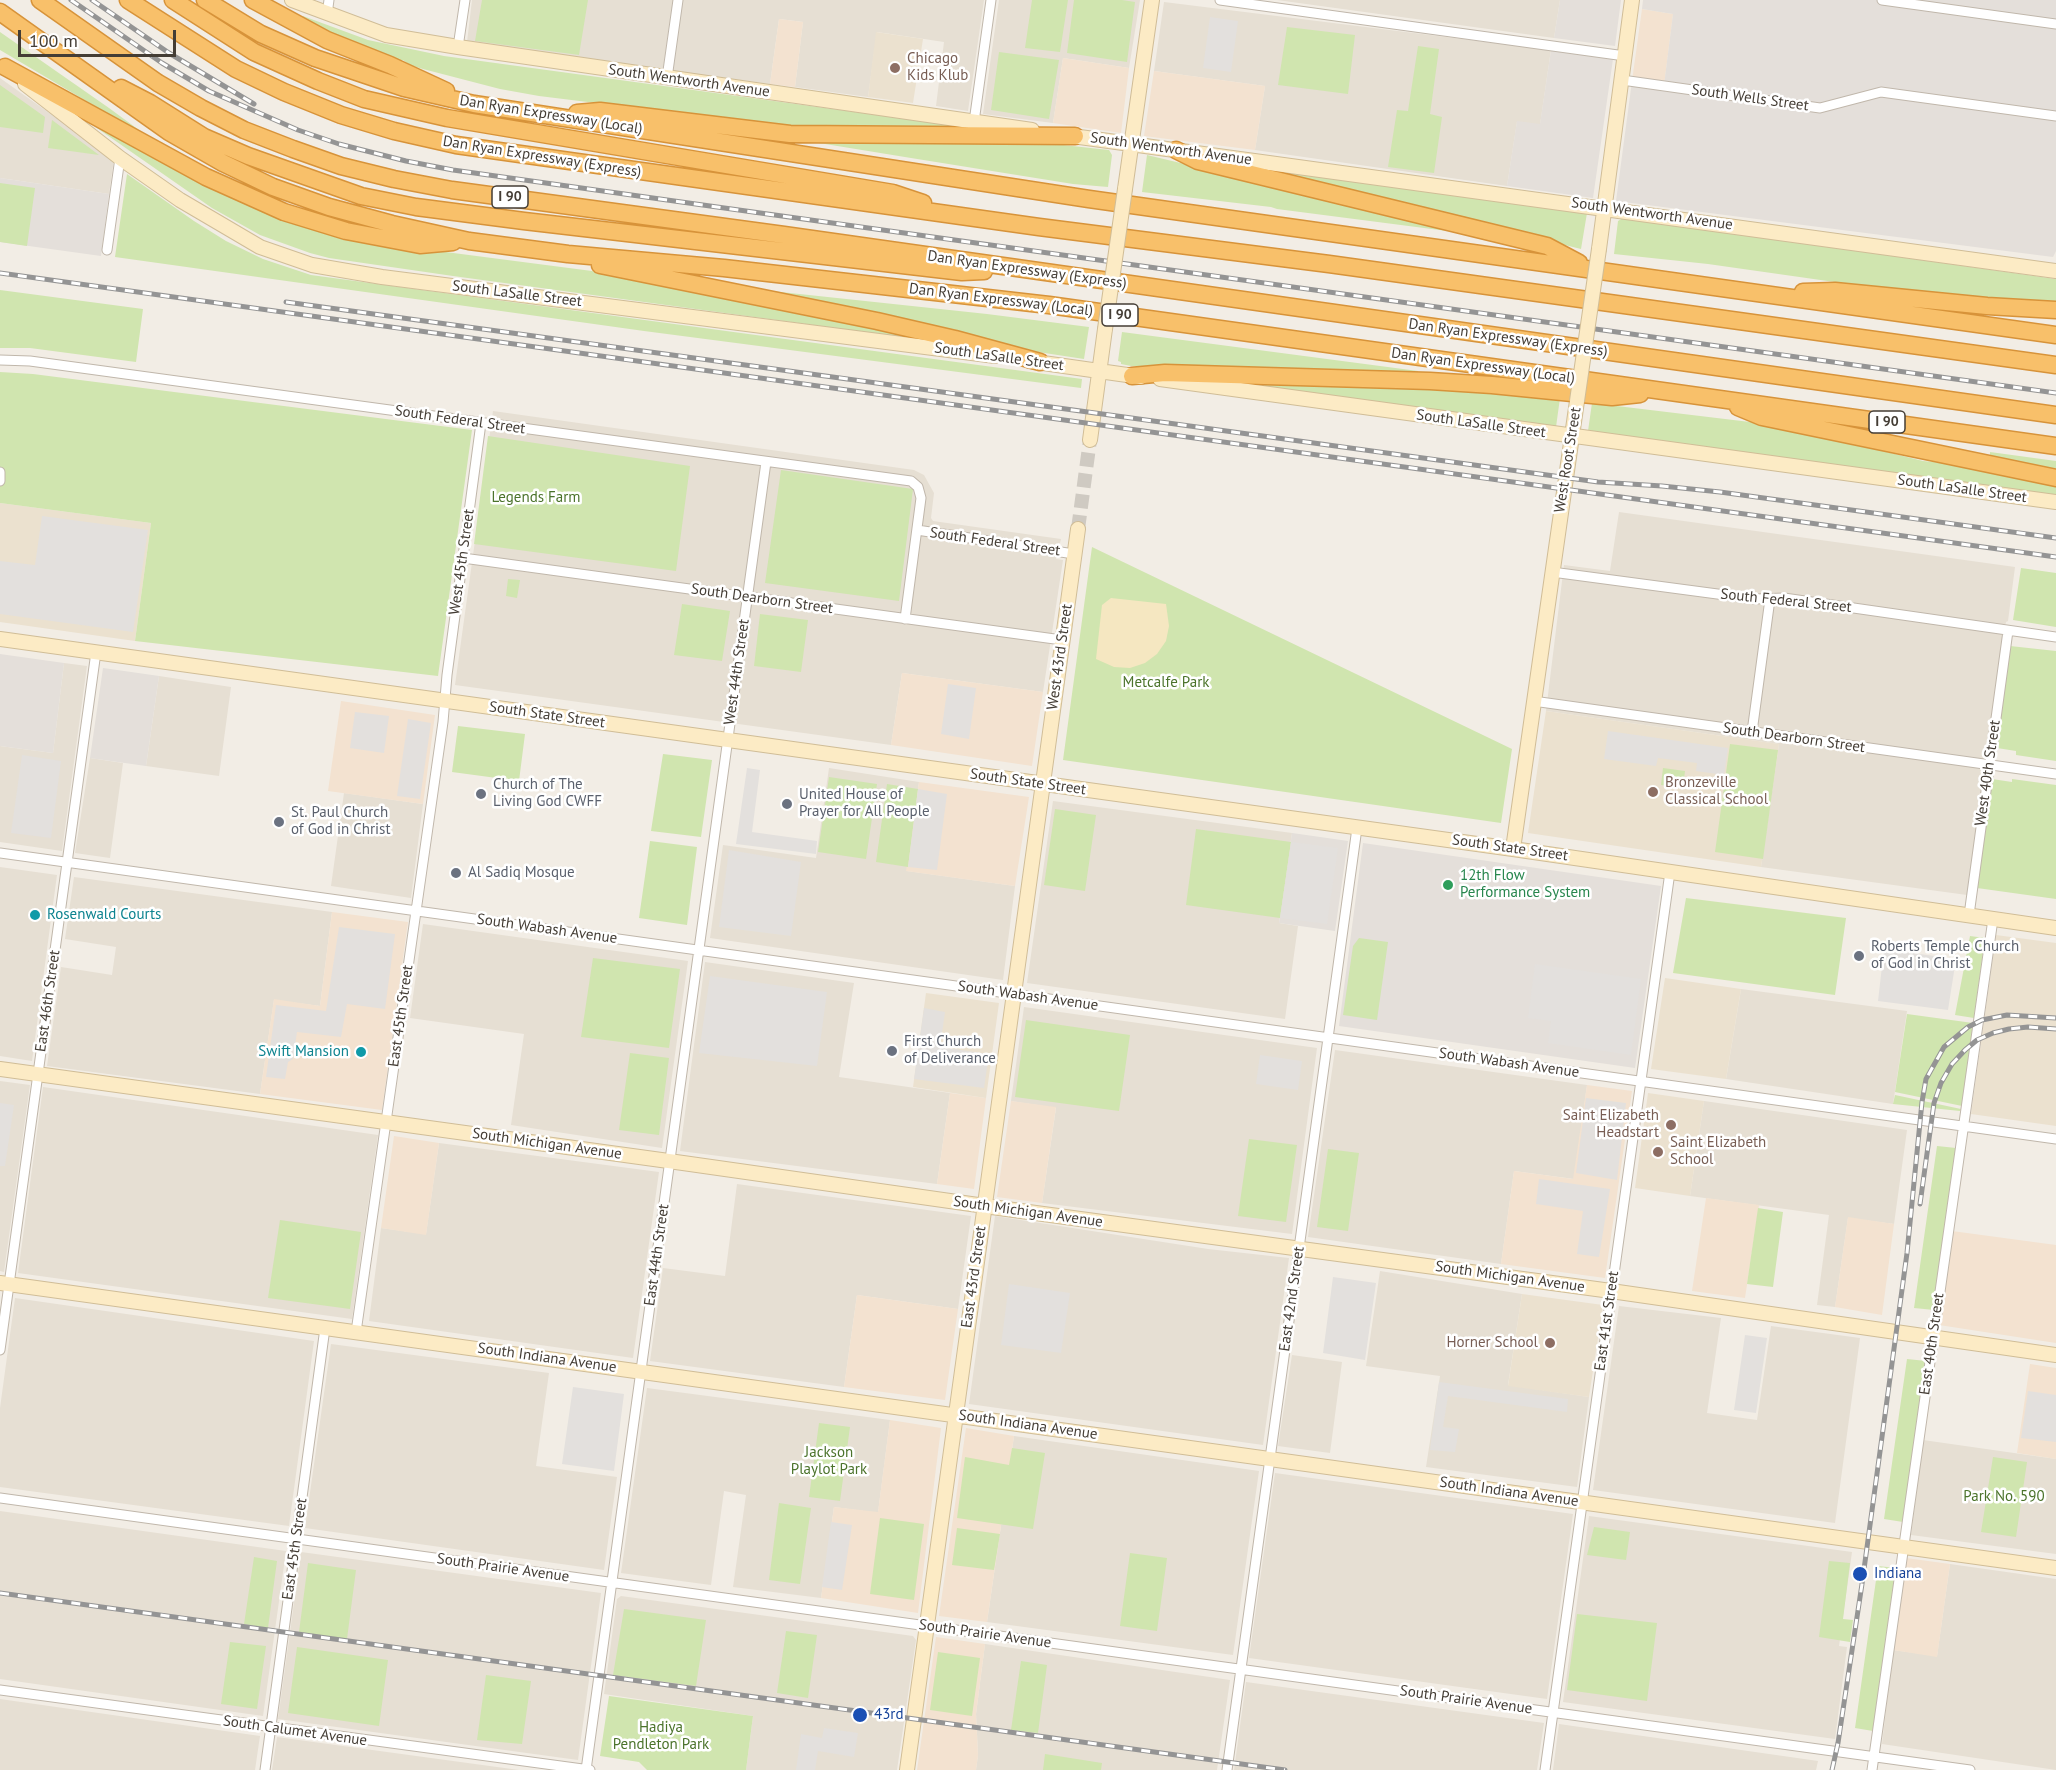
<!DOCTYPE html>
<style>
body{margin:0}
#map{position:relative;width:2056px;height:1770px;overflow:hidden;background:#f2ede5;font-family:"PT Sans",sans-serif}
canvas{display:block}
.scale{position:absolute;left:18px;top:30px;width:158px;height:27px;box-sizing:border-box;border:3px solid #443d35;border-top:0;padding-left:8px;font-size:18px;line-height:21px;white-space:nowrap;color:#443d35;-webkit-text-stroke:4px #fff;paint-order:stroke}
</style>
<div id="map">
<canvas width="2056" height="1770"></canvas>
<div class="scale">100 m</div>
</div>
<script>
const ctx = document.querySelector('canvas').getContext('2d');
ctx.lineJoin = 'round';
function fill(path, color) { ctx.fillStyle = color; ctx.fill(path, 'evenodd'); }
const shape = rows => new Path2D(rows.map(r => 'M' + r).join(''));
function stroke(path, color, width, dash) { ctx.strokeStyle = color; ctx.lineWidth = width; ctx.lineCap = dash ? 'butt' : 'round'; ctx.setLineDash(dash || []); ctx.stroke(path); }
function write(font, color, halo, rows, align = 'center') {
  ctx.font = font + ' "PT Sans",sans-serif'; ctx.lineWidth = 5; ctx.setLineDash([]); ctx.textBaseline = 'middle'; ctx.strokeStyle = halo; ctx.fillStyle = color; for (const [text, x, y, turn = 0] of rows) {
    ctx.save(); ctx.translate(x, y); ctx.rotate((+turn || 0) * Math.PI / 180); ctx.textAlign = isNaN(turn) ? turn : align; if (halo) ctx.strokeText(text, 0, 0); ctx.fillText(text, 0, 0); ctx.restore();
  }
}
fill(shape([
 [472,0,673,0,663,70,467,42],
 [682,0,984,0,968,111,936,106,944,42,877,32,868,97,795,87,803,22,779,19,770,84,672,71],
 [999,0,1140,0,1129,68,1063,58,1053,123,983,114],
 [1277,0,1560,0,1554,38],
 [1164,2,1551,50,1540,125,1517,122,1507,186,1255,150,1265,86,1154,71],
 [0,78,114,159,109,194,0,178],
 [493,411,914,470,924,475,934,493,931,518,933,521,1061,539,1056,559,1063,560,1043,692,902,673,891,745,455,685],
 [1619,512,2015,567,2008,621,2006,622,2003,638,1967,895,1761,867,1779,744,1546,711,1564,565,1610,571],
 [64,663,87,666,62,851,0,842,0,746,53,753],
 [159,676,231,687,219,776,146,766],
 [90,758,123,763,110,858,75,853],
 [829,768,919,782,907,871,1015,886,1003,980,710,938,723,845,816,858],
 [344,793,423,804,411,898,331,886],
 [1053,801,1292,833,1279,923,1298,926,1285,1019,1027,983],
 [0,867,57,875,32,1061,0,1056],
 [74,877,332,912,320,1006,274,1000,260,1094,47,1066,61,967,112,975,116,947,65,939],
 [423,924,688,961,662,1148,511,1125,524,1034,410,1018],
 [705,962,854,983,839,1077,950,1093,937,1184,680,1151],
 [1741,989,1907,1011,1893,1104,1726,1079],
 [1024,1007,1317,1048,1292,1234,1042,1203,1056,1108,1011,1101],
 [1335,1050,1587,1085,1574,1179,1514,1171,1501,1264,1308,1237],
 [0,1081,30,1085,4,1272,0,1271],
 [43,1087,378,1135,352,1319,18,1273],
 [1704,1101,1907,1130,1894,1224,1848,1218,1835,1307,1817,1305,1829,1215,1690,1196],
 [439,1143,659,1172,633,1358,369,1321,381,1228,426,1234],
 [737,1184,971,1216,958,1309,857,1295,844,1387,650,1361,663,1268,725,1276],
 [995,1216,1208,1249,1289,1258,1263,1445,969,1404],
 [1380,1271,1522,1294,1508,1385,1589,1397,1577,1487,1426,1467,1440,1376,1366,1366],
 [15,1298,314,1341,289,1526,0,1487,0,1408],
 [1619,1306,1721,1318,1707,1413,1757,1420,1771,1326,1860,1338,1835,1523,1593,1490],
 [331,1344,549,1373,536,1466,617,1477,604,1570,305,1528],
 [1292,1355,1342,1362,1330,1453,1278,1446],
 [647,1388,890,1420,878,1513,834,1507,821,1598,733,1587,746,1495,724,1491,711,1585,621,1573],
 [1014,1436,1259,1471,1233,1655,987,1622],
 [1923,1440,2056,1459,2056,1554,1911,1535],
 [1275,1473,1573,1514,1547,1699,1249,1658],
 [0,1511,286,1551,263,1716,0,1679],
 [1589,1516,1852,1552,1839,1646,1847,1647,1835,1739,1563,1702],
 [301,1552,601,1593,578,1760,278,1719],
 [1950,1564,2056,1579,2056,1770,1882,1744,1893,1650,1937,1656],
 [621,1596,913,1636,916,1640,897,1770,746,1770,753,1716,604,1694,617,1599],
 [985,1644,1230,1680,1217,1770,976,1770,978,1755,976,1714],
 [1246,1682,1544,1723,1537,1770,1234,1770],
 [0,1699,260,1736,255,1770,0,1770],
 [1559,1724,1818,1761,1816,1770,1553,1770],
 [277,1737,519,1770,272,1770]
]), '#e6dfd3');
fill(shape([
 [1642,9,1673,14,1664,86,1632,81],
 [779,19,803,22,795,87,770,84],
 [1063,58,1129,68,1121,133,1053,123],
 [1154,71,1265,86,1255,150,1144,136],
 [902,673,1043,692,1032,766,891,745],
 [341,701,435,715,423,804,328,791],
 [919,782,1029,797,1015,886,906,871],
 [332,912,408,922,382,1110,260,1094,274,999,320,1006],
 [1587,1085,1632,1091,1605,1278,1501,1264,1514,1171,1573,1179],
 [950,1093,986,1098,974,1189,937,1184],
 [1011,1101,1056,1107,1042,1203,997,1197],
 [394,1136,439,1143,426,1235,381,1228],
 [1706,1198,1759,1205,1745,1298,1692,1291],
 [1848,1217,1894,1224,1882,1315,1835,1307],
 [1952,1231,2056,1245,2056,1343,1939,1325],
 [857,1295,958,1309,945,1400,844,1387],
 [2030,1364,2056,1368,2056,1459,2017,1453],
 [890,1420,941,1428,918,1613,821,1598,834,1507,878,1512],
 [966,1428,1014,1436,987,1622,939,1616],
 [1906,1558,1950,1564,1937,1657,1893,1650],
 [936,1637,985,1644,976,1714,978,1755,976,1770,917,1770]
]), '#f3e2d0');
fill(shape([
 [1560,0,1621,0,1615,46,1554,38],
 [1643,0,2056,0,2056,251,2053,257,1616,201,1632,81,1664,85,1673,14,1642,9],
 [1551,50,1613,59,1593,198,1507,186,1517,121,1540,124],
 [0,178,109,194,101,256,0,242],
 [0,654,64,663,53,753,0,746],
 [103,668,159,676,146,766,90,758],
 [1292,833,1348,841,1335,931,1279,923],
 [1363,843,1661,886,1635,1068,1339,1026]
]), '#e4dfda');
fill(shape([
 [876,32,923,39,913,103,868,97],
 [0,503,151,523,135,641,0,622],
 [1546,711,1779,744,1761,867,1528,833],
 [1996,935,2056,943,2056,1126,1971,1114],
 [1665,978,1741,989,1726,1079,1651,1069],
 [926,993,999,1003,986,1098,913,1087],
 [1648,1093,1704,1101,1690,1196,1635,1188],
 [1522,1294,1603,1305,1589,1397,1508,1386]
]), '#ebe1cf');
fill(shape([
 [482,0,588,0,579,55,475,41],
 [1032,0,1068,0,1060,52,1025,48],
 [1074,0,1122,0,1135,2,1127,62,1067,53],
 [303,16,368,40,444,56,950,125,950,130,807,129,539,96,500,89,423,69,410,65,403,60,398,60,362,47,301,20],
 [1287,27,1355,35,1348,94,1278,85],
 [0,32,109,108,154,141,0,50],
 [1418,46,1439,49,1430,114,1442,117,1434,173,1388,167,1397,110,1408,111],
 [999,52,1059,60,1049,119,991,110],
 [0,85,45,117,43,133,0,127],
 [71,110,197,181,251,207,309,228,361,241,592,271,873,327,916,337,916,339,453,276,329,258,310,253,260,235,212,208],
 [52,120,99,155,48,148],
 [820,140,1054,144,1109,150,1112,155,1108,187,1073,184,911,158,819,143],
 [1147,155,1260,182,1455,232,1277,209,1271,207,1142,192],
 [1279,170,1587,213,1581,249,1279,174],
 [127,174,194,221,226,241,263,259,311,275,1082,379,1081,388,644,331,115,257],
 [0,183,35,188,27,246,0,242],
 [1623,218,2056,279,2056,303,1912,293,1708,264,1614,254,1618,221],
 [0,290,143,309,136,362,30,348,0,348],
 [762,290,987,314,1089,327,1084,359,1038,352],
 [1122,332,1418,371,1418,374,1131,366,1121,364,1121,362,1118,361],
 [0,372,33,374,472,430,438,676,135,641,151,523,0,503],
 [1231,382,1461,389,1560,398,1556,427],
 [1592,403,1750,422,1806,432,1923,461,1973,466,2056,484,2056,495,1588,431],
 [488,436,690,466,676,571,474,544],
 [1990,452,2056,461,2056,472,1990,457],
 [781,470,913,489,899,601,765,583],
 [1092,547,1512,749,1501,823,1063,760],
 [2021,568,2056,573,2056,627,2013,620],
 [508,579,520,580,517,598,506,596],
 [682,604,730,611,722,661,674,655],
 [760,614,808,620,801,672,754,666],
 [2010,646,2056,651,2056,761,2016,755,2016,751,1997,748],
 [458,726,525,734,519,781,452,772],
 [1730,744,1778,750,1763,859,1715,852],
 [663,754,712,760,701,837,651,831],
 [1663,768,1685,771,1683,788,1661,785],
 [829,777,877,784,866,859,818,852],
 [1992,779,2012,782,2012,779,2056,785,2056,899,1977,888],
 [887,784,918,789,908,867,876,862],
 [1055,809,1096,815,1085,891,1044,885],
 [1196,829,1291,842,1280,918,1186,905],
 [650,841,697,847,687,925,639,918],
 [1686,898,1846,918,1835,995,1673,973],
 [1970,936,1985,938,1974,1018,1955,1015],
 [1359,938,1388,942,1377,1020,1343,1015,1353,946],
 [593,958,680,969,669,1048,581,1037],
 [1907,1014,1973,1023,1962,1106,1895,1092],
 [1026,1020,1130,1035,1119,1111,1015,1097],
 [630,1053,669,1058,659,1135,619,1130],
 [1895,1095,1961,1109,1960,1111,1893,1104],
 [1249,1139,1297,1145,1286,1222,1238,1216],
 [1937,1146,1956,1148,1934,1310,1914,1308],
 [1328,1149,1359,1153,1348,1231,1317,1227],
 [1758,1208,1783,1212,1773,1287,1747,1284],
 [280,1220,361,1232,350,1309,268,1298],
 [1907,1359,1926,1361,1903,1522,1884,1519],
 [819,1423,850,1427,840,1501,809,1497],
 [1012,1448,1045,1453,1033,1529,957,1518,965,1457,1009,1465],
 [1993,1457,2027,1462,2016,1537,1981,1532],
 [779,1503,811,1508,800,1584,769,1580],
 [880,1518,924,1524,914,1600,870,1594],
 [1594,1527,1630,1532,1626,1560,1587,1555],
 [957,1528,1000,1534,994,1570,952,1565],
 [1130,1553,1167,1558,1157,1631,1120,1626],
 [254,1557,277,1561,268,1628,244,1624],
 [1829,1561,1850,1563,1843,1619,1853,1620,1850,1642,1819,1637],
 [308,1563,356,1570,347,1639,299,1632],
 [1878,1566,1896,1568,1873,1731,1855,1728],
 [624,1609,706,1620,696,1686,613,1675],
 [1577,1614,1657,1623,1647,1701,1567,1690],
 [786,1631,817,1635,808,1698,777,1693],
 [230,1642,266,1646,257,1709,221,1704],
 [297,1647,388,1660,379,1726,288,1713],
 [938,1652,980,1658,972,1716,930,1710],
 [1021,1661,1047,1665,1038,1733,1011,1730],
 [486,1675,531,1681,522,1744,477,1740],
 [609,1696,753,1716,746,1770,647,1770,639,1762,600,1756],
 [1045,1754,1102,1763,1101,1770,1043,1770]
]), '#d0e5af');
fill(shape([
 [1111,598,1166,604,1169,626,1166,641,1157,654,1145,663,1130,668,1114,667,1096,659,1102,605]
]), '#f5e7c1');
fill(shape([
 [1210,17,1238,21,1231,72,1203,68],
 [42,516,148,530,133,632,0,614,0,561,35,565],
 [948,684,976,688,969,739,941,734],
 [355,712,389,716,384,753,350,748],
 [408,719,431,723,420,799,397,796],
 [1608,731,1728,748,1724,775,1696,771,1697,763,1658,758,1656,766,1604,759],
 [22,755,61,761,51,838,11,833],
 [747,768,760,770,752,832,817,841,816,854,736,844],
 [918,789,947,794,937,870,908,867],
 [1291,842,1338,848,1327,924,1280,918],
 [729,850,801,862,791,936,719,927],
 [339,927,395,934,385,1009,347,1004,341,1037,297,1032,293,1059,288,1062,285,1079,266,1077,276,1005,326,1011],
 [1884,949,1956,959,1948,1010,1878,1001],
 [1535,964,1641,979,1631,1055,1548,1043,1551,1021,1528,1018],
 [710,976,827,992,817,1066,699,1053],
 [924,1008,945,1012,940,1047,989,1054,984,1088,914,1079],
 [1260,1055,1302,1061,1298,1090,1256,1084],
 [1586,1098,1626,1103,1617,1180,1576,1173],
 [0,1103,14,1105,5,1166,0,1166],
 [1539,1179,1610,1189,1599,1257,1577,1254,1583,1211,1536,1204],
 [1333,1277,1376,1283,1365,1360,1323,1353],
 [1009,1284,1070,1293,1061,1353,1001,1345],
 [1745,1335,1767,1338,1756,1413,1734,1410],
 [1439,1382,1568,1399,1567,1412,1448,1396,1443,1427,1459,1429,1455,1452,1430,1450],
 [573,1387,624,1394,614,1471,562,1464],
 [2028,1391,2056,1395,2056,1442,2021,1438],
 [831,1522,852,1525,842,1590,822,1587],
 [824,1728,858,1733,854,1757,818,1751,815,1770,796,1770,801,1734,822,1738]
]), '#e3e0dd');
stroke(shape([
 [1078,529,1090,440]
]), '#cfcac2', 14, [14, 7]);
const street = shape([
 [1220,0,1625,56],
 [1882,0,2056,24],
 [327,14,329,0],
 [458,47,465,0],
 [667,78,678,0],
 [1622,80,1820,108,1881,92,2056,116],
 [974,122,991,0],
 [107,250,120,158],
 [0,360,30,361,911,481,918,487,921,498,905,619],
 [0,472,0,481],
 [917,530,1074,554],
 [463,558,1062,640],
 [1552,572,1755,599,1784,598,2056,637],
 [1533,701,2056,774],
 [1752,732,1770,599],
 [0,853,2056,1139],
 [1969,915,2008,631],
 [356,1332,443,722,447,675,481,423],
 [0,1350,96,652],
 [0,1498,1970,1770],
 [0,1690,590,1770],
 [265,1770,325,1328],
 [586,1770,766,462],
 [1227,1770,1357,828],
 [1545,1770,1670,872],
 [1872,1770,1993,919]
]);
const secondary = shape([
 [292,0,386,35,458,47,1032,130],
 [25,84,120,158,180,200,260,247,312,265,382,277,995,356],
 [1065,135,2056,271],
 [1125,189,1152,0],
 [1599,249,1632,0],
 [1029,361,1141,377],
 [1160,379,2056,502],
 [1090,440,1105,329],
 [0,639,1513,849,2056,928],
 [1513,849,1577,401],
 [0,1069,683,1163,999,1208,1611,1291,2056,1355],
 [0,1283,2056,1568],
 [907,1770,1078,529]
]);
const highway = shape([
 [40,0,158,83,201,108,244,130,293,149,341,166,394,179,452,190,784,235,2056,415],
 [128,0,236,69,284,92,341,115,394,131,456,145,1039,227,1329,264,2056,365],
 [173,0,254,52,318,81,364,99,447,118,893,193,923,203],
 [205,0,261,34,315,58,404,88,474,104,1089,199,2056,335],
 [253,0,327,40,390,65,446,91],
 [0,12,169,132,223,163,273,187,329,207,392,224,469,241,568,254,724,268,1049,305,2056,446],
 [5,67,206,177,284,212,346,231,420,245,453,242],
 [121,88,150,103,204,137,248,156,361,196,416,207,524,221,962,272,984,271],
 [577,113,600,111,790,134,1075,136],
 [1176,150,1198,161,1547,246,1579,263],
 [600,265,877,321,955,339,1040,362],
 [1803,292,1835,291,1987,306,2056,310],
 [1132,376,1165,373,1430,381,1492,385,1612,397,1640,394],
 [1738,407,1762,417,2056,478]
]);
stroke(street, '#c0b7ab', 11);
stroke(secondary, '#d0bd97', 16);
stroke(highway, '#d7933a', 19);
stroke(street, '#fff', 9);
stroke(secondary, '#fcebc5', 14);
stroke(highway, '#f8c06a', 16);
const rail = shape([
 [71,0,162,63,209,91,298,130,339,144,406,161,453,170,710,206,2056,393],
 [92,0,169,53,254,104],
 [0,273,2056,557],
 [286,302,1598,482,1662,486,1720,492,2056,538],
 [1920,1204,1934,1103,1941,1083,1952,1064,1965,1050,1977,1040,1993,1033,2009,1029,2028,1027,2056,1029],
 [0,1593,1285,1770],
 [1832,1770,1838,1743,1862,1584,1907,1253,1922,1102,1926,1079,1944,1047,1968,1027,1982,1020,2007,1015,2056,1018]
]);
stroke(rail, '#949494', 5);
stroke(rail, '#fff', 3, [9]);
const secondaryBridge = shape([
 [1105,329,1125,189],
 [1577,401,1599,249]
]);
stroke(secondaryBridge, '#d0bd97', 16, []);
stroke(secondaryBridge, '#fcebc5', 14);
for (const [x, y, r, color] of [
 [895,68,6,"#8d6e63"],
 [1653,792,6,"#8d6e63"],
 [481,794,6,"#6b7280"],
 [787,804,6,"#6b7280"],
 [279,822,6,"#6b7280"],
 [456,873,6,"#6b7280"],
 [1448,885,6,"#2e9e5b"],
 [35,915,6,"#0f9aa8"],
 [1859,956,6,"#6b7280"],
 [892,1051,6,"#6b7280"],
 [361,1052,6,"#0f9aa8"],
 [1671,1125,6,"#8d6e63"],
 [1658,1152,6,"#8d6e63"],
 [1550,1343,6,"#8d6e63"],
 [1860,1574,8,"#1a4fb4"],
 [860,1715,8,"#1a4fb4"]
]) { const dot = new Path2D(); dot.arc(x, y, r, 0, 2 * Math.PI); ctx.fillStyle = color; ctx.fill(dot); stroke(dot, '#fff', 2); }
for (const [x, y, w] of [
 [510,197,36],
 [1120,315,36],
 [1887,422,36]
]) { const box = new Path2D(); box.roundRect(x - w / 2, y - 11, w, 22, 4.5); ctx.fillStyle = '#fff'; ctx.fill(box); stroke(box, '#443d35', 1.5); }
write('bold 14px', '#443d35', null, [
 ["I 90",510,197],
 ["I 90",1120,315],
 ["I 90",1887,422]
]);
write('15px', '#785e54', '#fff', [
 ["Chicago",907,59],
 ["Kids Klub",907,76],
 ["Bronzeville",1665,783],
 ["Classical School",1665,800],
 ["Saint Elizabeth",1659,1116,"right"],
 ["Headstart",1659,1133,"right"],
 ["Saint Elizabeth",1670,1143],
 ["School",1670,1160],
 ["Horner School",1538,1343,"right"]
], 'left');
write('15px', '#443d35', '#fff', [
 ["South Wentworth Avenue",689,81,8],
 ["South Wells Street",1750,98,8],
 ["Dan Ryan Expressway (Local)",551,115,9],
 ["South Wentworth Avenue",1171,149,8],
 ["Dan Ryan Expressway (Express)",542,157,9],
 ["South Wentworth Avenue",1652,214,8],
 ["Dan Ryan Expressway (Express)",1027,270,8],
 ["South LaSalle Street",517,294,7],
 ["Dan Ryan Expressway (Local)",1001,300,7],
 ["Dan Ryan Expressway (Express)",1508,338,8],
 ["South LaSalle Street",999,357,8],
 ["Dan Ryan Expressway (Local)",1483,366,8],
 ["South Federal Street",460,420,8],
 ["South LaSalle Street",1481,424,8],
 ["West Root Street",1568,460,-81],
 ["South LaSalle Street",1962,489,8],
 ["South Federal Street",995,542,8],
 ["West 45th Street",462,562,-82],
 ["South Dearborn Street",762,599,8],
 ["South Federal Street",1786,601,6],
 ["West 43rd Street",1060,657,-82],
 ["West 44th Street",737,672,-82],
 ["South State Street",547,715,8],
 ["South Dearborn Street",1794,738,8],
 ["West 40th Street",1988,773,-82],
 ["South State Street",1028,782,8],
 ["South State Street",1510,848,8],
 ["South Wabash Avenue",547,929,8],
 ["South Wabash Avenue",1028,996,8],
 ["East 46th Street",48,1001,-82],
 ["East 45th Street",401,1016,-82],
 ["South Wabash Avenue",1509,1063,8],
 ["South Michigan Avenue",547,1144,8],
 ["South Michigan Avenue",1028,1212,8],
 ["East 44th Street",657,1255,-82],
 ["East 43rd Street",974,1277,-82],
 ["South Michigan Avenue",1510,1277,8],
 ["East 42nd Street",1292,1299,-82],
 ["East 41st Street",1607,1321,-82],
 ["East 40th Street",1932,1344,-82],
 ["South Indiana Avenue",547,1358,8],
 ["South Indiana Avenue",1028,1425,8],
 ["South Indiana Avenue",1509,1492,8],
 ["East 45th Street",295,1549,-82],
 ["South Prairie Avenue",503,1568,8],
 ["South Prairie Avenue",985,1634,8],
 ["South Prairie Avenue",1466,1700,8],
 ["South Calumet Avenue",295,1731,8]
]);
write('15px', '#4b732b', '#fff', [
 ["Legends Farm",536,498],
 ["Metcalfe Park",1166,683],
 ["Jackson",829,1453],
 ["Playlot Park",829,1470],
 ["Park No. 590",2004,1497],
 ["Hadiya",661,1728],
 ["Pendleton Park",661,1745]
]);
write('15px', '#5b616d', '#fff', [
 ["Church of The",493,785],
 ["Living God CWFF",493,802],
 ["United House of",799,795],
 ["Prayer for All People",799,812],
 ["St. Paul Church",291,813],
 ["of God in Christ",291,830],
 ["Al Sadiq Mosque",468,873],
 ["Roberts Temple Church",1871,947],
 ["of God in Christ",1871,964],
 ["First Church",904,1042],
 ["of Deliverance",904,1059]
], 'left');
write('15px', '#27864d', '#fff', [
 ["12th Flow",1460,876],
 ["Performance System",1460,893]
], 'left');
write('15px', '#0d838f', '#fff', [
 ["Rosenwald Courts",47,915],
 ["Swift Mansion",349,1052,"right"]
], 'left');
write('15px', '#164399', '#fff', [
 ["Indiana",1874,1574],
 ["43rd",874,1715]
], 'left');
</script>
